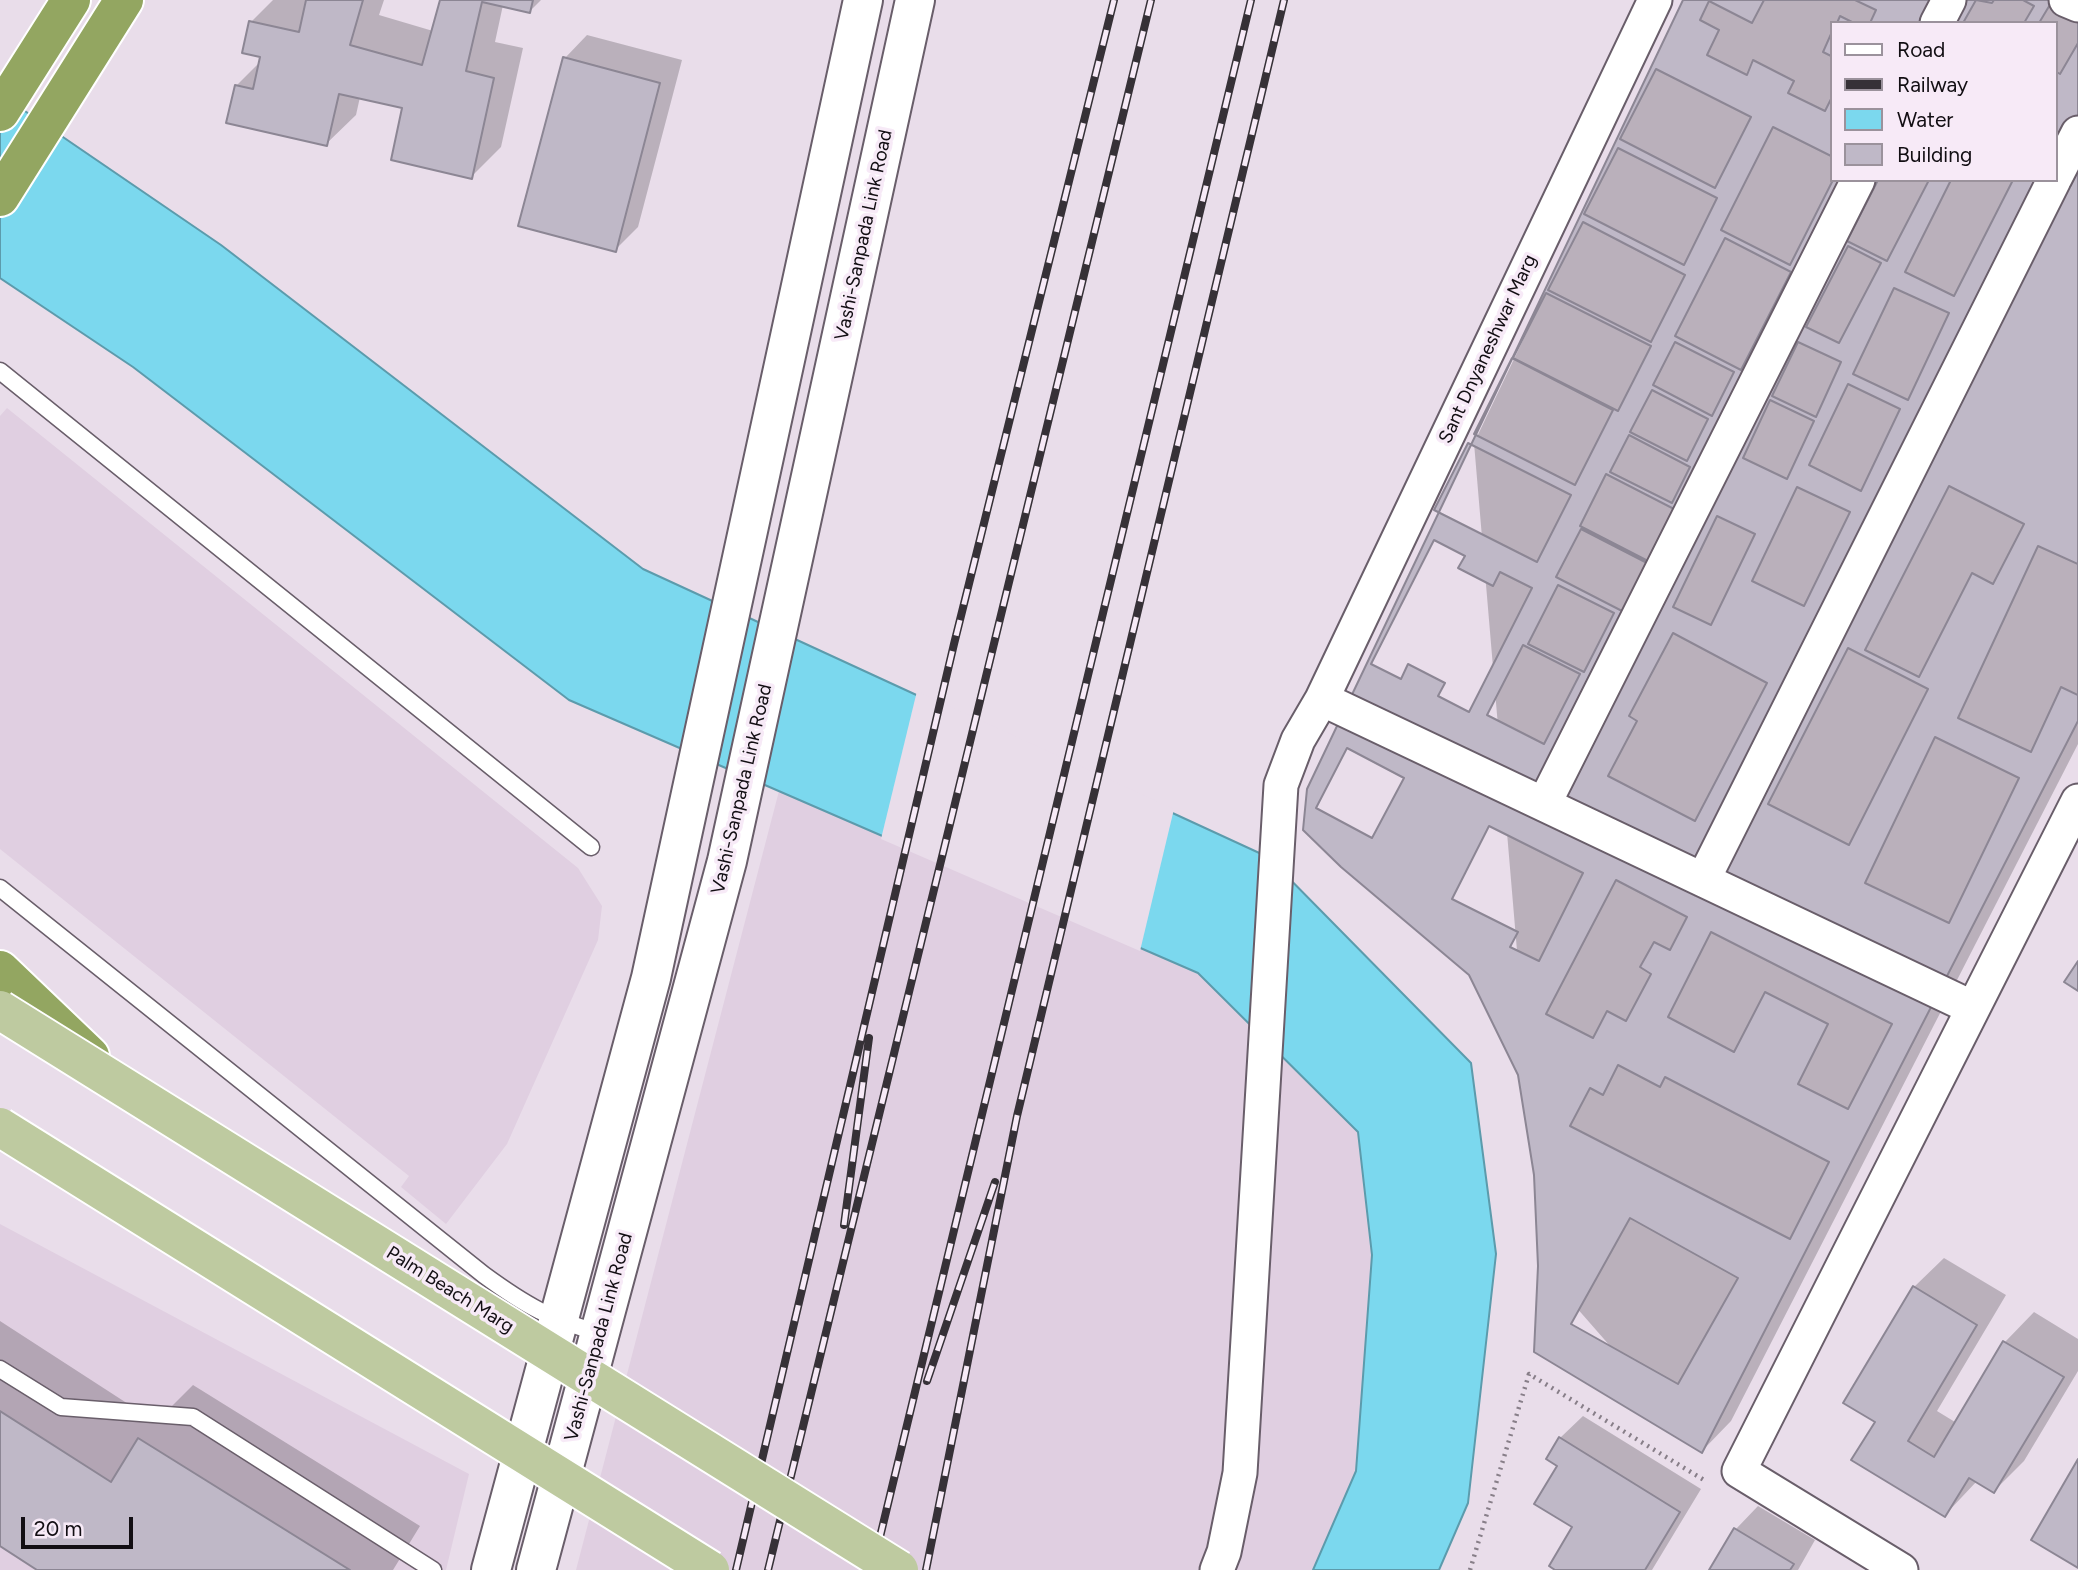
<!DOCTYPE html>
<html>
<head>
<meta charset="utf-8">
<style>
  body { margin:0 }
  #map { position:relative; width:2078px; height:1570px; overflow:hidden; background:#e9ddea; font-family:Figtree,sans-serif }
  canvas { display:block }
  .legend { position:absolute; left:1830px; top:21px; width:228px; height:161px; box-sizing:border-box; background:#f7eaf7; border:2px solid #9b929c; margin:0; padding:9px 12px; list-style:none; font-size:21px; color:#120e13 }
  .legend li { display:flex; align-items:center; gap:14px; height:35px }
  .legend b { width:35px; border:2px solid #9b929c }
  .scale { position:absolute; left:21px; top:1517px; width:112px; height:32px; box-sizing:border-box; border:4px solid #120e13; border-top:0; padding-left:9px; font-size:21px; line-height:24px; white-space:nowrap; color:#120e13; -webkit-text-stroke:5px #f7eaf7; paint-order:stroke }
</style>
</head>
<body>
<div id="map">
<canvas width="2078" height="1570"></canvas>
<ul class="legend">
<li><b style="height:9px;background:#fff"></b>Road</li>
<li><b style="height:9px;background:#363137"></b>Railway</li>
<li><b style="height:19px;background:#7bd8ee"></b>Water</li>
<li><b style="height:19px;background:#bfb8c7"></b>Building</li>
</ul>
<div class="scale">20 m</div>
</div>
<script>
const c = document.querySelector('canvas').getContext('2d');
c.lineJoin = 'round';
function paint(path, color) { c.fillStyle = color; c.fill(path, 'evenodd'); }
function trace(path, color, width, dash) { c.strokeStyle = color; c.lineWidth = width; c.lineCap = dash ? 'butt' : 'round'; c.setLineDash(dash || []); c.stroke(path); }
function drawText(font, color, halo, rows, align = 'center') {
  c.font = font + ' Figtree,sans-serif'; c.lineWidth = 7; c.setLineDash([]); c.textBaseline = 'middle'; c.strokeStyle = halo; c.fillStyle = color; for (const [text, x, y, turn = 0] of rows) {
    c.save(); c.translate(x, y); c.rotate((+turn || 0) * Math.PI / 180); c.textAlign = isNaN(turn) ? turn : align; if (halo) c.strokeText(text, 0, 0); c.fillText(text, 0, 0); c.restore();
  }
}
const built = new Path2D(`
  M7,408L578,868L602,906L598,940L507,1144L446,1224L401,1187L409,1176L0,849V416Z
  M779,791L1198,973L1358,1132L1372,1255L1356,1471L1313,1570H576Z
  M0,1224L469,1474L446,1570H0Z`);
const water = new Path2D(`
  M0,94L221,245L643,569L1268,857L1471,1063L1496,1254L1468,1503L1439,1570H1313L1356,1471L1372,1255L1358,1132L1198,973L569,700L133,367L0,278Z`);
const pier = new Path2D(`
  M917,691L1174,809L1140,951L881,839Z`);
const shadow = new Path2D(`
  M273,0H384L379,15L433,31L442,0H541L530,11L503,5L495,42L523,48L501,147L471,177L405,107L360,97L356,115L326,144L236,86L261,61L262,56L251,22Z
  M1685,0H2078V744L1731,1421L1702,1451L1540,1266L1536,1175L1474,443ZM1831,23H2055V180H1831Z
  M587,35L682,60L638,227L615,250L565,58Z
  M1944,1258L2006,1295L1937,1411L1955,1422L2005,1342L2034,1312L2078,1339V1371L2024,1461L1994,1491L1977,1481L1945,1515L1877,1421L1914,1287Z
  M0,1321L156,1422L193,1385L420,1526L393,1570H41L0,1544Z
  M1583,1416L1701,1489L1652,1570H1559L1574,1527L1559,1466L1560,1438Z
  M1758,1506L1815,1540L1798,1570H1711L1736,1529Z`);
const building = new Path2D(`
  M306,0H363L350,45L422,65L440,0H533L530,13L482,2L466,71L494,78L472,179L391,160L402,108L339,94L327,146L226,123L235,85L253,89L260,57L242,53L249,21L299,32Z
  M1683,0H2078V721L1702,1453L1534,1352L1538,1266L1534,1175L1518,1075L1469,975L1341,867L1303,830L1307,789ZM1831,23H2055V180H1831Z
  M1764,0H1855L1876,10L1870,23H1854L1840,16L1837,23H1831V34L1823,52L1831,56V99L1825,111L1788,93L1794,81L1753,60L1747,75L1707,55L1719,30L1700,20L1709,1L1752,23Z
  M1976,0L1992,3L1994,0H2023L2034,6L2024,23H1963Z
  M2051,3L2078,19V43L2060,74L2055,71V23H2039Z
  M563,57L660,83L616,252L518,226Z
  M1656,69L1751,117L1715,188L1620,139Z
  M1773,127L1831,156L1833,180L1790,265L1721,230Z
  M1618,148L1717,198L1684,265L1584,214Z
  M1878,180H1929L1887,261L1847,241Z
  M1951,180H2013L1954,296L1905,272Z
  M1583,222L1685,275L1651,342L1548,290Z
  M1725,238L1791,272L1741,370L1675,336Z
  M1848,246L1881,263L1839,343L1806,327Z
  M1894,288L1949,313L1908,400L1853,374Z
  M1546,293L1651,346L1618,411L1513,358Z
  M1675,342L1734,372L1712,416L1653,385Z
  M1798,342L1841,362L1816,417L1772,396Z
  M1512,358L1613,410L1575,485L1474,434Z
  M1848,384L1900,409L1861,491L1809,465Z
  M1652,390L1708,419L1687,461L1630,432Z
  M1770,400L1814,421L1787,479L1743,458Z
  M1629,435L1690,467L1672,503L1610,472Z
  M1468,443L1571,495L1537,562L1434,510Z
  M1606,474L1674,509L1648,561L1580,526Z
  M1949,486L2024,524L1993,584L1972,573L1919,677L1865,650Z
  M1797,487L1850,512L1804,606L1752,581Z
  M1717,516L1755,534L1711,625L1673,607Z
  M1581,529L1649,564L1624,612L1556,577Z
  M1434,540L1465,556L1458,568L1493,586L1500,572L1532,588L1469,712L1438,696L1445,683L1408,664L1401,679L1371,664Z
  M2038,546L2078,564V695L2061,687L2031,752L1958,718Z
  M1558,585L1614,613L1584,672L1528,644Z
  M1673,633L1767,683L1695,821L1608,776L1637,721L1629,716Z
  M1523,645L1580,674L1544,744L1487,715Z
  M1848,648L1928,689L1849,845L1768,804Z
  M1935,737L2019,778L1949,923L1865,883Z
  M1347,748L1404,778L1372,838L1316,808Z
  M1489,826L1583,873L1539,961L1510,947L1518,932L1452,899Z
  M1616,880L1687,917L1670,950L1654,942L1640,967L1651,974L1626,1021L1607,1011L1593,1038L1546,1014Z
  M1711,932L1892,1024L1848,1109L1798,1084L1828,1024L1765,992L1734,1052L1668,1017Z
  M2078,961V991L2064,982Z
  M1618,1065L1660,1087L1665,1077L1829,1162L1790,1239L1570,1126L1590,1088L1603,1095Z
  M1630,1218L1738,1278L1678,1384L1571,1324Z
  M1913,1286L1977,1325L1908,1441L1934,1457L2003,1341L2064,1377L1994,1493L1969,1478L1945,1517L1851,1460L1875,1422L1843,1403Z
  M0,1411L111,1482L138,1438L350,1570H37L0,1546Z
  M1559,1437L1680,1512L1645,1570H1555L1549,1566L1572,1527L1534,1504L1557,1466L1546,1459Z
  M2078,1459V1568L2031,1540Z
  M1734,1528L1794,1564L1790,1570H1709Z`);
const path = new Path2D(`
  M1470,1570L1529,1374L1704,1480`);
const lane = new Path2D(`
  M0,371L591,847
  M0,888L484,1275C525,1305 551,1320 600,1333
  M0,1369L61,1407L193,1417L433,1570`);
const street = new Path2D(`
  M2066,0L2078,5
  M1937,23L1949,0
  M2055,178L2078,133
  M1322,699L1973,1008
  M1544,804L1858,180
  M1703,880L2054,180
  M1217,1570L1224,1552L1240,1473L1281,785L1298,740L1322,699L1655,0
  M1901,1570L1739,1471L2078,801`);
const secondary = new Path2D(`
  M491,1570L651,978L863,0
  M536,1570L727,861L915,0`);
const highway = new Path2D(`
  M0,112L71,0
  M0,197L124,0
  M0,970L90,1056`);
const rail = new Path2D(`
  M844,1225L869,1038
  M927,1381L995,1182
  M736,1570L954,644L1114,0
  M768,1570L1151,0
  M872,1570L1251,0
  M926,1570L1017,1116L1284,0`);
const primaryBridge = new Path2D(`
  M0,1010L899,1570
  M0,1127L710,1570`);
const streetNames = [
  ["Vashi-Sanpada Link Road",864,235,-78],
  ["Sant Dnyaneshwar Marg",1488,349,-65],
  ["Vashi-Sanpada Link Road",742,789,-77],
  ["Palm Beach Marg",450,1290,32],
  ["Vashi-Sanpada Link Road",599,1337,-75]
];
paint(built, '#e0cfe1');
paint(water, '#7bd8ee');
trace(water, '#5c9bac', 2);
paint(pier, '#e9ddea');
paint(shadow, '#0003');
paint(building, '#bfb8c7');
trace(building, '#8c8694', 2);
trace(lane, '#695e6a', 19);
trace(street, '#695e6a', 37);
trace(secondary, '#695e6a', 42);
trace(highway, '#fff', 42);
trace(path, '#877e88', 4.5, [2, 5]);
trace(lane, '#fff', 16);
trace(street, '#fff', 33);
trace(secondary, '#fff', 38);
trace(highway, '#93a661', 38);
trace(rail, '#363137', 8);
trace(rail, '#f7eaf7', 5, [16]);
trace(primaryBridge, '#fff', 42, []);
trace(primaryBridge, '#becaa0', 38);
drawText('19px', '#120e13', '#f7eaf7', streetNames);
</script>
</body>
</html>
